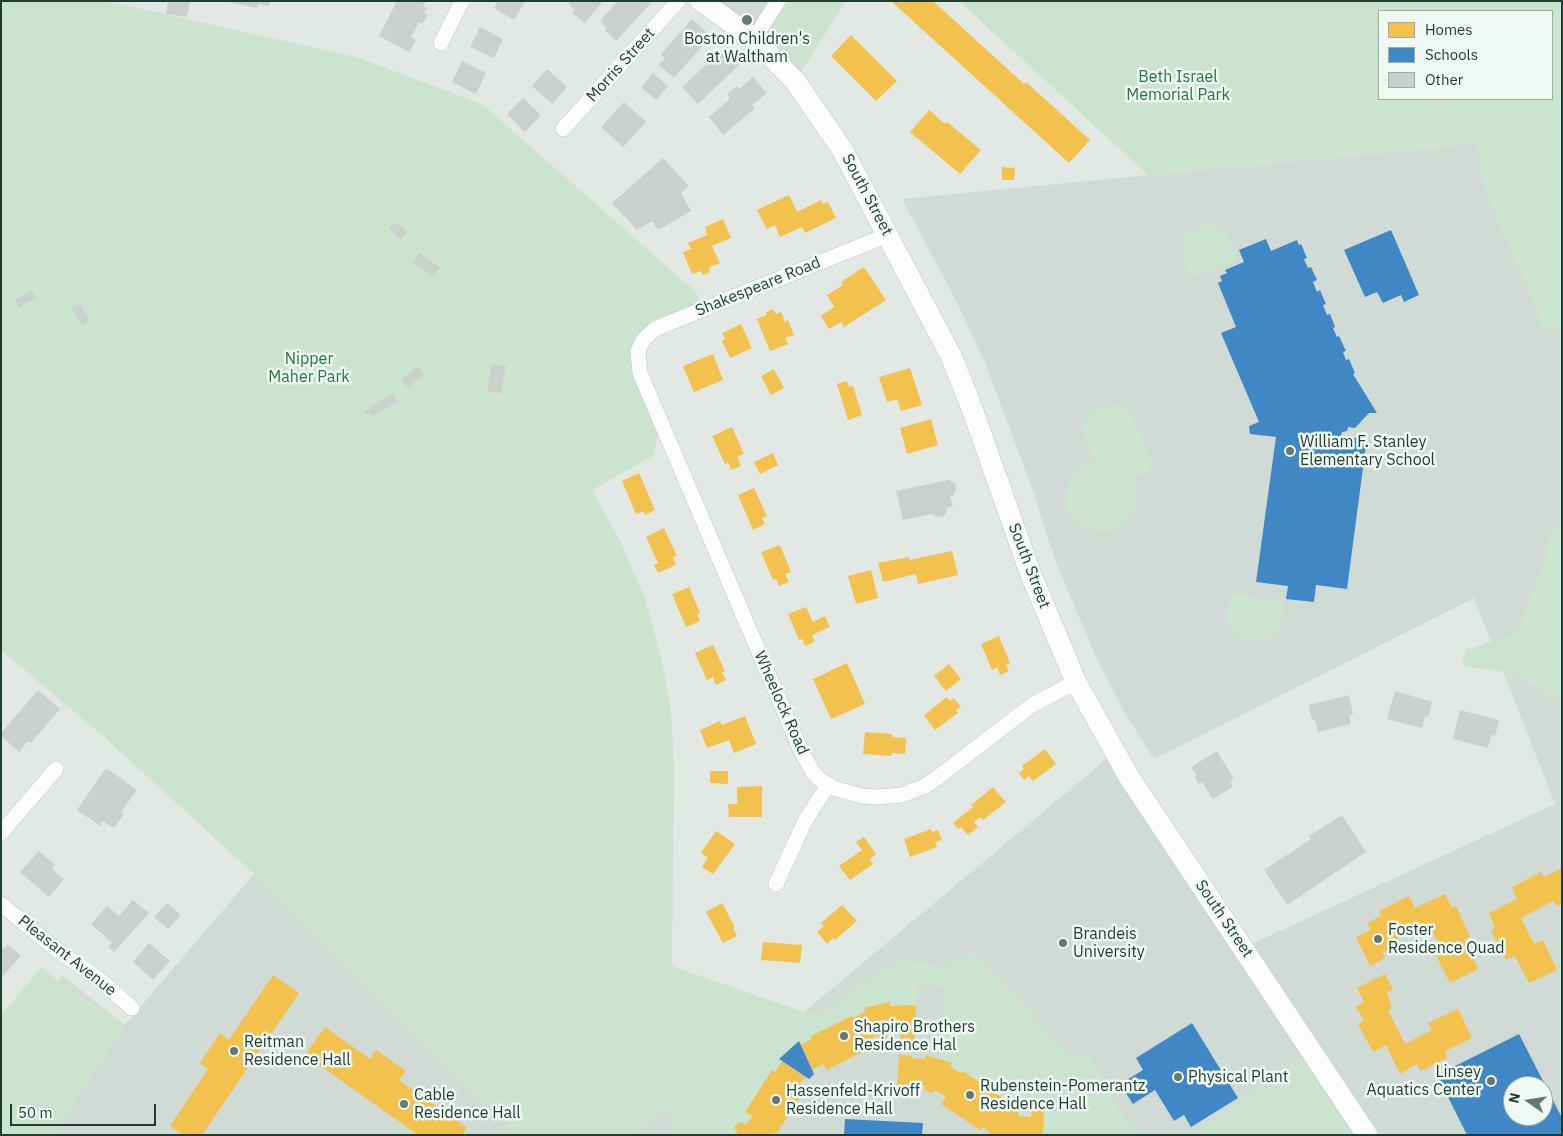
<!DOCTYPE html>
<html>
<head>
<meta charset="utf-8">
<style>
  body { margin:0 }
  #map { position:relative; width:1563px; height:1136px; overflow:hidden; background:#e2e9e5; font-family:"IBM Plex Sans",sans-serif }
  canvas { display:block }
  .frame { position:absolute; inset:0; border:2px solid #1f3d33; pointer-events:none }
  .legend { position:absolute; left:1378px; top:10px; width:175px; height:90px; box-sizing:border-box; background:#f0f8f3; border:1px solid #9cada6; margin:0; padding:6px 9px; list-style:none; font-size:15px; color:#1f3d33 }
  .legend li { display:flex; align-items:center; gap:10px; height:25px }
  .legend b { width:25px; border:1px solid #9cada6 }
  .north { position:absolute; left:1503px; top:1076px; width:50px; height:50px; box-sizing:border-box; background:#f0f8f3; border:1px solid #9cada6; border-radius:50%; rotate:283deg; font-size:14px; font-weight:700; line-height:20px; text-align:center; color:#1f3d33 }
  .north::after { content:''; display:block; margin:auto; width:18px; height:22px; background:#637971; clip-path:polygon(50% 0,100% 100%,50% 72%,0 100%) }
  .scale { position:absolute; left:10px; top:1104px; width:146px; height:22px; box-sizing:border-box; border:2px solid #1f3d33; border-top:0; padding-left:6px; font-size:15px; line-height:18px; white-space:nowrap; color:#1f3d33; -webkit-text-stroke:4px #f0f8f3; paint-order:stroke }
</style>
</head>
<body>
<div id="map">
<canvas width="1563" height="1136"></canvas>
<div class="frame"></div>
<ul class="legend">
<li><b style="height:14px;background:#f2c14e"></b>Homes</li>
<li><b style="height:14px;background:#3f88c5"></b>Schools</li>
<li><b style="height:14px;background:#cad0cd"></b>Other</li>
</ul>
<div class="north">N</div>
<div class="scale">50 m</div>
</div>
<script>
const c = document.querySelector('canvas').getContext('2d');
c.lineJoin = 'round';
function paint(path, color) { c.fillStyle = color; c.fill(path, 'evenodd'); }
function trace(path, color, width, dash) { c.strokeStyle = color; c.lineWidth = width; c.lineCap = dash ? 'butt' : 'round'; c.setLineDash(dash || []); c.stroke(path); }
function drawText(font, color, halo, rows, align = 'center') {
  c.font = font + ' "IBM Plex Sans",sans-serif'; c.lineWidth = 5; c.setLineDash([]); c.textBaseline = 'middle'; c.strokeStyle = halo; c.fillStyle = color; for (const [text, x, y, turn = 0] of rows) {
    c.save(); c.translate(x, y); c.rotate((+turn || 0) * Math.PI / 180); c.textAlign = isNaN(turn) ? turn : align; if (halo) c.strokeText(text, 0, 0); c.fillText(text, 0, 0); c.restore();
  }
}
const built = new Path2D(`
  M701,1H778L754,39Z
  M1562,135V1135H632L670,1105L804,1012L1115,752L1243,948L1555,804L1474,598L1154,759L1125,713L1098,662L1055,560L1032,488L984,360L951,291L902,199ZM1513,1086H1543V1116H1513Z
  M254,874L518,1135H1V1045L63,976L125,1025Z`);
const green = new Path2D(`
  M1,1H106L356,57L482,104L696,292L703,309L655,329L638,351L660,423L654,455L592,490L620,541L644,596L661,657L671,710L674,767L672,966L804,1012L824,1014L898,960L948,967L970,952L1074,1059L1086,1051L1116,1107L1140,1135H1043L1044,1109H1032L1031,1117L1018,1116V1109L1010,1107L1008,1111L997,1104L1002,1098L963,1071L961,1073L950,1067L952,1063L940,1059L945,987L917,985L916,1005L890,1006V1002L865,1008L866,1011L854,1018L852,1016L811,1036L812,1039L801,1044L798,1041L779,1059L782,1061L746,1125L740,1122L734,1127L738,1134L736,1135H723L721,1133L718,1135H671L670,1105L632,1135H518L254,874L103,736L1,650Z
  M778,1H846L795,81L754,39Z
  M959,1H1562V332L1542,327C1527,278 1500,233 1484,185C1480,172 1480,157 1477,143L1148,175ZM1552,11V99H1379V11Z
  M1204,225C1228,225 1231,241 1239,259L1191,278C1180,254 1174,237 1204,225Z
  M1114,403L1122,406L1131,415L1152,463L1148,471L1134,478C1138,489 1138,500 1133,511C1115,552 1053,525 1068,485C1073,472 1082,465 1095,461L1081,426L1091,412Z
  M1557,523L1562,525V704L1550,695L1512,673L1464,666L1463,660L1466,650L1515,634L1523,620L1531,595L1545,562L1549,536Z
  M1230,594L1283,600C1283,608 1283,619 1279,626C1269,646 1237,647 1229,625C1225,616 1228,604 1230,594Z
  M42,967L58,981L125,1026L53,1135H1V1015Z
  M1310,1050L1367,1135H1193Z`);
const homes = new Path2D(`
  M891,1H933L1024,84L1026,82L1090,140L1069,163Z
  M851,35L897,81L876,101L831,56Z
  M929,110L945,124L947,122L981,150L960,174L910,132Z
  M1002,167L1015,168L1014,180H1002Z
  M789,195L797,212L821,200L823,204L828,202L836,218L805,233L802,227L780,237L775,225L767,229L757,210Z
  M723,219L731,238L712,246L720,263L709,267L710,272L703,275L701,271L692,274L683,252L691,249L688,243L707,235L705,227Z
  M864,267L886,300L844,327L841,322L829,329L821,316L834,307L827,295L843,285L841,282Z
  M773,309L776,314L781,312L785,322L788,320L794,335L785,338L788,344L770,351L757,319L767,315L766,312Z
  M741,324L752,348L730,358L722,341L725,339L722,333Z
  M713,354L723,380L694,392L683,366Z
  M910,368L922,405L901,411L897,399L887,402L879,377Z
  M774,369L784,388L771,395L761,376Z
  M847,381L849,387L853,386L862,415L848,420L837,384Z
  M931,419L938,445L907,454L900,428Z
  M732,427L744,454L737,457L741,466L731,470L728,462L725,464L712,436Z
  M773,453L778,465L760,474L754,462Z
  M639,473L655,510L645,515L644,511L636,514L622,481Z
  M754,488L767,516L762,518L765,524L753,530L738,495Z
  M664,528L677,556L673,557L676,565L658,573L654,565L658,563L646,537Z
  M780,545L791,572L785,574L789,582L779,586L776,579L773,580L761,552Z
  M952,551L958,575L918,584L916,574L883,582L878,563L909,557V560Z
  M871,570L878,598L856,604L848,576Z
  M689,587L700,613L697,614L700,621L686,627L672,594Z
  M806,607L813,622L825,616L830,627L812,635L815,642L805,646L802,639L799,640L788,614Z
  M999,636L1010,663L1006,665L1009,671L1000,675L997,667L992,670L981,644Z
  M713,645L725,671L722,672L726,680L716,685L713,677L707,680L695,653Z
  M847,663L865,704L831,719L813,679Z
  M949,664L961,679L946,691L934,676Z
  M947,697L950,701L954,698L961,707L956,710L958,713L935,730L924,715Z
  M745,716L756,744L734,753L729,740L707,748L700,730L720,721L722,725Z
  M865,732L892,734V737L906,738L905,754L892,753L891,756L863,754Z
  M1045,749L1056,764L1033,781L1029,776L1024,780L1019,773L1024,769L1022,766Z
  M710,771H728V784L710,783Z
  M762,786V817H729L728,804H737V787Z
  M993,787L1006,802L983,820L980,817L974,822L978,827L968,835L961,827L958,829L953,823L973,807L971,805Z
  M931,829L932,832L938,830L942,840L935,842L937,847L910,857L904,839Z
  M716,831L735,844L713,874L702,867L708,858L701,853Z
  M864,837L876,854L870,859L873,864L850,880L839,866L862,850L856,842Z
  M1562,868V903L1557,906L1553,901L1521,918L1534,944L1543,940L1557,970L1529,983L1515,956L1506,960L1491,930L1495,928L1489,913L1517,899L1512,887L1541,872L1544,877Z
  M1445,894L1452,908L1456,906L1470,937L1464,940L1478,969L1450,983L1435,953L1442,950L1428,923L1395,940L1397,944L1383,952L1385,958L1370,966L1356,937L1371,930L1367,923L1381,916L1379,911L1409,896L1415,908Z
  M722,903L735,927L733,928L737,936L723,943L706,912Z
  M842,905L857,921L835,940L833,938L827,944L817,932L824,926L821,923Z
  M763,942L802,945L800,963L761,960Z
  M1385,974L1393,990L1387,993L1392,1008L1388,1010L1405,1044L1432,1030L1428,1023L1458,1009L1472,1038L1445,1051L1447,1058L1421,1071L1417,1064L1400,1074L1386,1045L1373,1052L1358,1024L1364,1020L1356,1007L1364,1002L1357,988Z
  M273,975L299,993L202,1135H183L170,1126L208,1069L200,1063L220,1033L229,1040Z
  M890,1002V1006L916,1005L914,1043L900,1041L901,1033L888,1031L887,1038L880,1041L877,1035L865,1042L870,1048L827,1070L823,1064L812,1070L801,1044L812,1039L811,1036L852,1016L854,1018L866,1011L864,1008Z
  M325,1027L370,1059L376,1050L406,1071L399,1080L467,1128L462,1135H418L305,1055Z
  M899,1055L912,1056L911,1058L925,1059L926,1055L952,1063L950,1067L961,1073L963,1071L1002,1098L997,1104L1008,1111L1010,1106L1019,1109L1018,1116L1031,1117L1032,1108L1044,1109L1043,1135H993L983,1127L980,1130L941,1104L946,1097L935,1090L932,1093L924,1090L925,1085H910L909,1093L897,1092Z
  M782,1061L805,1077L800,1084L806,1088L777,1133L775,1132L773,1135H738L734,1127L740,1122L746,1125L753,1116L745,1112L772,1070L775,1072Z`);
const schools = new Path2D(`
  M1391,230L1419,295L1404,302L1401,295L1383,303L1377,292L1365,297L1344,250Z
  M1266,239L1271,251L1297,240L1299,245L1301,244L1307,258L1304,259L1308,268L1311,267L1317,280L1313,282L1317,292L1320,290L1326,304L1323,305L1327,315L1330,314L1335,327L1333,328L1337,337L1339,336L1346,351L1343,352L1346,360L1349,359L1355,373L1353,374L1377,413H1369L1355,428L1348,427L1347,431L1342,432L1341,436L1364,439L1363,445H1366L1347,589L1316,585L1314,602L1286,599L1288,586L1256,582L1276,437L1250,434L1249,426L1259,422L1221,333L1236,327L1218,283L1222,281L1220,276L1227,273L1225,270L1244,262L1239,250Z
  M1192,1023L1238,1098L1191,1127L1184,1115L1174,1121L1155,1090L1133,1104L1120,1084L1143,1070L1136,1058Z
  M1519,1034L1562,1118V1133L1558,1135H1467L1437,1075ZM1513,1086H1543V1116H1513Z
  M799,1041L814,1074L809,1079L779,1059Z
  M845,1119L923,1123L922,1135H844Z`);
const building = new Path2D(`
  M168,1H190L187,17L166,14Z
  M224,1H270L269,6L258,4L257,8Z
  M397,1H424L425,2L423,6L427,8L424,13L428,15L422,24L419,22L411,37L416,40L409,52L379,36Z
  M498,1H522L524,3L514,20L494,8Z
  M571,1H603L585,23L572,13L575,10L568,4Z
  M618,1H650L651,3L616,41L605,30L607,28L600,21Z
  M692,19L711,36L674,78L659,65L665,58L661,54Z
  M480,27L503,39L494,58L470,47Z
  M723,49L739,65L698,104L682,87Z
  M462,61L486,73L476,94L452,82Z
  M547,69L567,87L552,104L532,86Z
  M653,73L668,86L656,100L641,87Z
  M753,77L767,93L752,105L755,108L723,135L709,117L730,99L727,94L737,86L739,89Z
  M523,98L541,115L525,132L507,114Z
  M624,102L646,122L623,147L601,127Z
  M663,158L689,186L681,193L691,211L658,230L652,221L637,230L612,203Z
  M396,222L407,232L401,239L389,229Z
  M420,253L440,268L433,277L413,262Z
  M32,291L36,298L19,307L15,300Z
  M80,304L90,321L82,326L72,308Z
  M492,364L506,366L501,394L487,391Z
  M417,366L424,374L408,388L401,380Z
  M393,393L397,402L372,417L370,413L367,415L365,411Z
  M948,480L955,483L956,490L953,496H950L953,506L947,508V511L944,516L937,517L932,514L903,520L896,491Z
  M38,690L60,709L31,743L28,741L19,752L1,736V733Z
  M1395,691L1432,702L1428,717L1425,716L1422,728L1387,719Z
  M1349,695L1353,714L1349,715L1351,724L1318,732L1315,720H1312L1309,705Z
  M1460,710L1499,720L1495,736L1491,735L1488,748L1453,739Z
  M1217,751L1234,779L1230,781L1233,787L1213,799L1202,782L1198,784L1195,777L1197,776L1191,767Z
  M106,768L137,790L121,812L124,814L114,828L103,821L100,826L77,810Z
  M1342,815L1366,852L1287,905L1264,870L1311,839L1309,836Z
  M39,851L55,865L52,869L64,879L49,897L20,872Z
  M133,900L149,913L114,952L108,947L112,943L91,924L107,906L119,916Z
  M167,903L181,915L168,929L154,917Z
  M149,943L170,961L153,980L133,962Z
  M8,944L21,956L1,978V947L4,949Z`);
const minor = new Path2D(`
  M754,39L778,1
  M441,43L462,1
  M563,129L678,1
  M888,235L674,321L655,329L644,339L638,351L640,373L802,753L813,772L819,779L836,789L862,796L877,797L902,795L925,786L937,778L1032,705L1076,682
  M1,833L56,769
  M776,884L805,821L828,785
  M1,904L53,947L99,979L132,1008`);
const secondary = new Path2D(`
  M701,1L754,39L795,81L842,149L951,356L970,403L1031,575L1076,682L1129,777L1367,1135`);
const markers = [
  [747,20,6,"#637971"],
  [1290,451,5,"#637971"],
  [1378,939,5,"#637971"],
  [1063,943,5,"#637971"],
  [844,1036,5,"#637971"],
  [234,1051,5,"#637971"],
  [1178,1077,5,"#637971"],
  [1491,1081,5,"#637971"],
  [970,1095,5,"#637971"],
  [776,1100,5,"#637971"],
  [404,1104,5,"#637971"]
];
const poiNames = [
  ["Boston Children's",747,39,"center"],
  ["at Waltham",747,57,"center"],
  ["William F. Stanley",1300,442],
  ["Elementary School",1300,460],
  ["Foster",1388,930],
  ["Residence Quad",1388,948],
  ["Brandeis",1073,934],
  ["University",1073,952],
  ["Shapiro Brothers",854,1027],
  ["Residence Hal",854,1045],
  ["Reitman",244,1042],
  ["Residence Hall",244,1060],
  ["Linsey",1481,1072,"right"],
  ["Aquatics Center",1481,1090,"right"],
  ["Physical Plant",1188,1077],
  ["Rubenstein-Pomerantz",980,1086],
  ["Residence Hall",980,1104],
  ["Hassenfeld-Krivoff",786,1091],
  ["Residence Hall",786,1109],
  ["Cable",414,1095],
  ["Residence Hall",414,1113]
];
const streetNames = [
  ["Morris Street",621,65,-48],
  ["South Street",867,195,62],
  ["Shakespeare Road",758,287,-22],
  ["South Street",1029,566,69],
  ["Wheelock Road",781,703,66],
  ["South Street",1224,919,56],
  ["Pleasant Avenue",67,956,38]
];
const parkNames = [
  ["Beth Israel",1178,77],
  ["Memorial Park",1178,95],
  ["Nipper",309,359],
  ["Maher Park",309,377]
];
paint(built, '#d0dbd5');
paint(green, '#cae4d0');
paint(homes, '#f2c14e');
paint(schools, '#3f88c5');
paint(building, '#cad0cd');
trace(minor, '#bfc6c2', 16);
trace(secondary, '#bcc5c1', 22);
trace(minor, '#fbfcfb', 15);
trace(secondary, '#fbfcfb', 21);
for (const [x, y, r, color] of markers) { const dot = new Path2D(); dot.arc(x, y, r, 0, 2 * Math.PI); c.fillStyle = color; c.fill(dot); trace(dot, '#f0f8f3', 2); }
drawText('16px', '#1f3d33', '#f0f8f3', poiNames, 'left');
drawText('16px', '#1f3d33', '#f0f8f3', streetNames);
drawText('16px', '#26773f', '#f0f8f3', parkNames);
</script>
</body>
</html>
